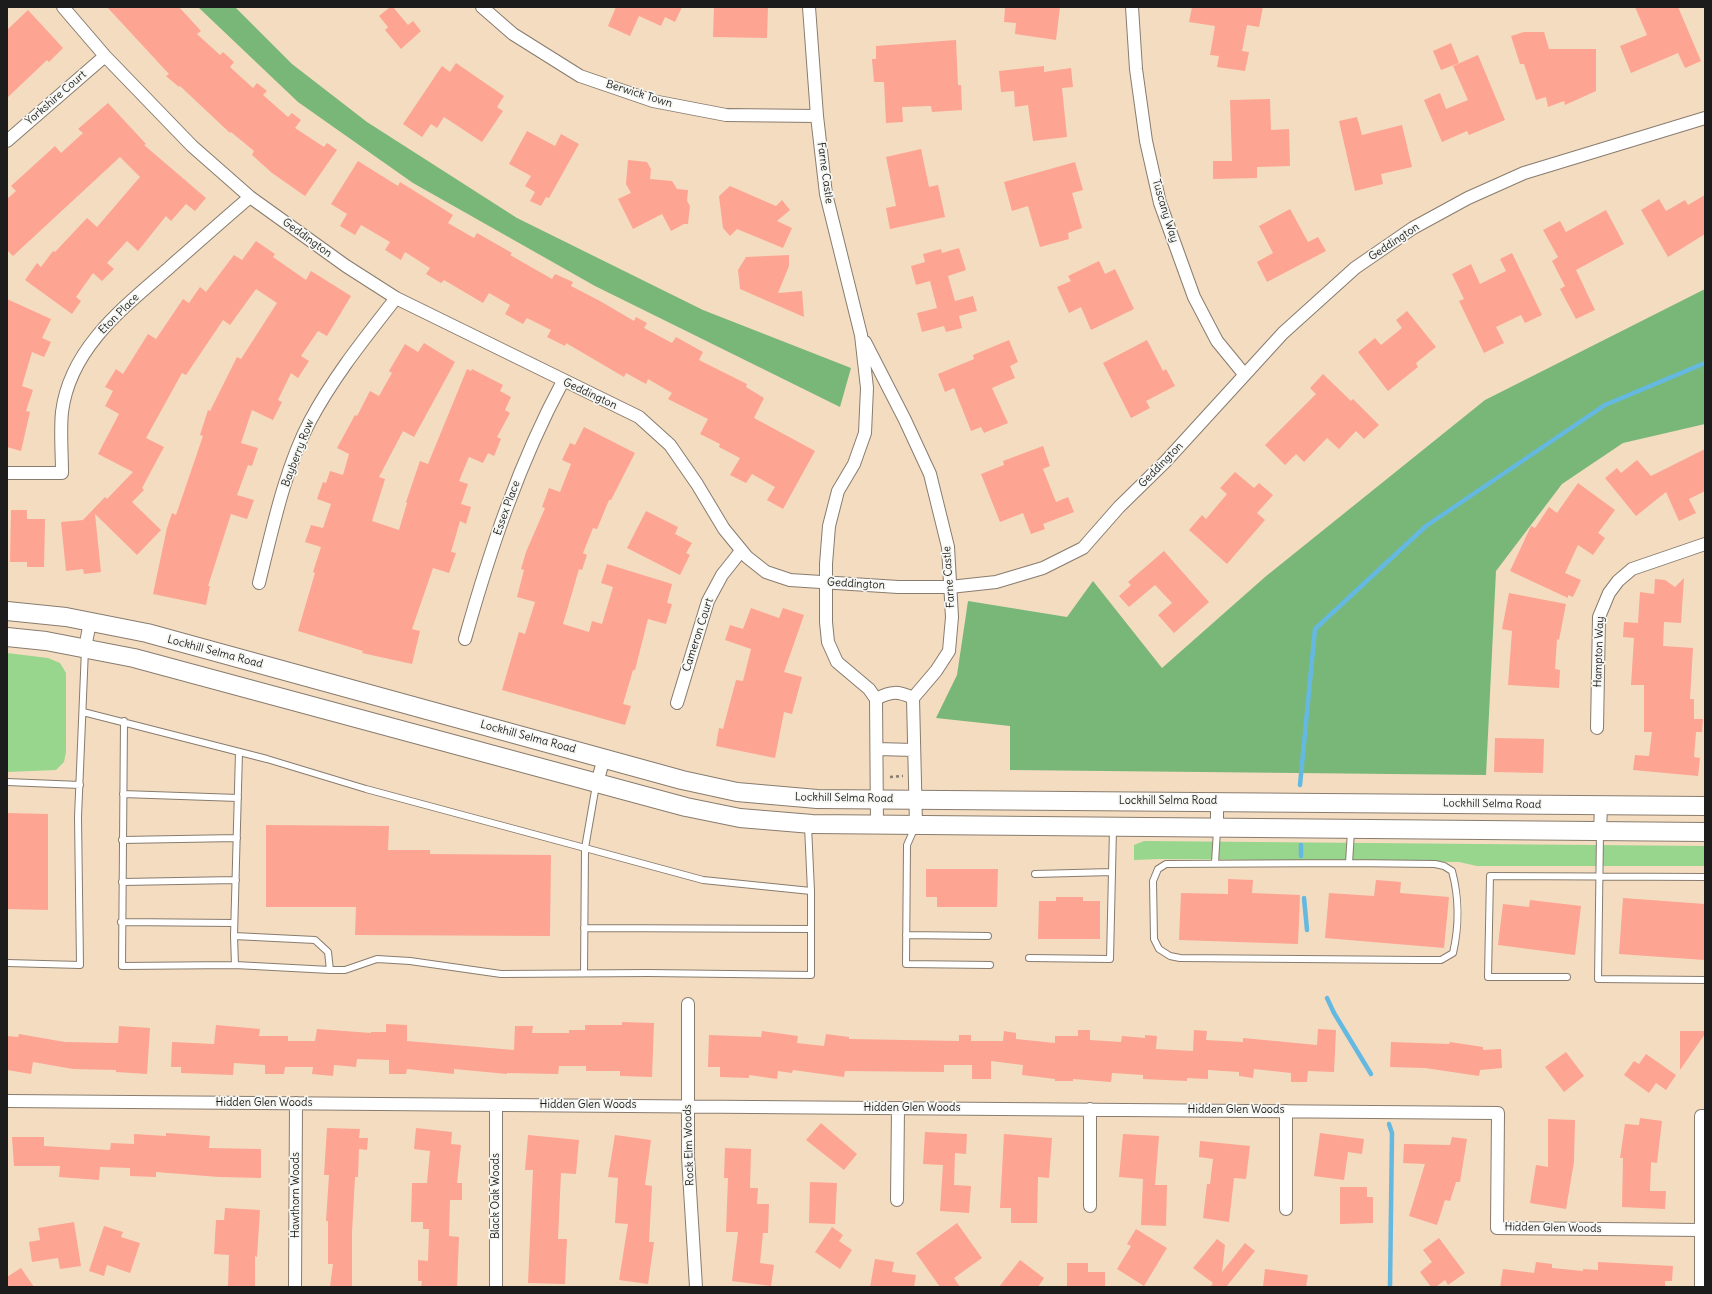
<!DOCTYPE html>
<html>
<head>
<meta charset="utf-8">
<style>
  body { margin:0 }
  #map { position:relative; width:1712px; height:1294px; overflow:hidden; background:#f4dcc1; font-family:Delius,sans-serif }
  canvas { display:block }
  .frame { position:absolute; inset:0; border:8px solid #1c1c1c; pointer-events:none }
</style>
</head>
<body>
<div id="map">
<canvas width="1712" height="1294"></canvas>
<div class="frame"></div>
</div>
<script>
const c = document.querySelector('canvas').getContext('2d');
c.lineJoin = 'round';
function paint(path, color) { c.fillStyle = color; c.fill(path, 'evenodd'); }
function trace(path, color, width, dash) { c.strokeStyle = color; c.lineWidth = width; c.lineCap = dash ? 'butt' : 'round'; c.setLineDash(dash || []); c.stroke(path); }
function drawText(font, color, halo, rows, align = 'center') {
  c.font = font + ' Delius,sans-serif'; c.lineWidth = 3.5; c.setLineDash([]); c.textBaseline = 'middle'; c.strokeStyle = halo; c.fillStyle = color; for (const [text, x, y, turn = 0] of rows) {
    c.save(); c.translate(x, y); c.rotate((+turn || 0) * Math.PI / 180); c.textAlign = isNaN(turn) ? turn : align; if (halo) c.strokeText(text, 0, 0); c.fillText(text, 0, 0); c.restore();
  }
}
const green = new Path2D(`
  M7,653L48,658L60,663L66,673V752L64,762L56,770L7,772Z
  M1144,841L1705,846V866H1477L1459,862L1159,859L1134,860V845Z`);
const forest = new Path2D(`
  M198,7H235L292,64L367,122L517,218L703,310L851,368L840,407L595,286L413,183L298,102Z
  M1705,289V424L1623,443L1562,484L1496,571L1486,775L1010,770V726L936,718L957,675L968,601L1067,617L1093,581L1162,668L1265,577L1485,400Z`);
const stream = new Path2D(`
  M1300,785L1315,629L1426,526L1605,405L1705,363
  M1301,845V856
  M1304,898L1307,930
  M1327,998L1334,1013L1371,1074
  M1389,1124L1392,1133L1390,1287`);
const building = new Path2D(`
  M107,7H179L201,31L197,34L220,55L223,52L234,62L230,67L253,88L257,83L267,91L263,95L288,117L292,113L301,120L295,128L324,147L327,143L337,150L305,196L272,173L252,155L254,151L231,132L230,133L180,86L179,87L166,76L169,74Z
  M390,7H393L408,25L413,21L421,31L401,49L385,30L388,27L379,16Z
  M616,7H682L675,22L665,17L661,26L639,16L630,36L608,26Z
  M714,7H768L767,38L713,37Z
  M1005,7H1060L1056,40L1015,34L1016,23L1004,22Z
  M1192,7H1263L1259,27L1247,25L1242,51L1249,52L1245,71L1217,67L1219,56L1210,55L1215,26L1189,22Z
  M1635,7H1678L1701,61L1685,68L1678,53L1631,73L1620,46L1647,35Z
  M28,10L63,48L49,62L47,60L7,98V30Z
  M1524,32H1544L1549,49H1596V91L1565,105L1564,101L1548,107L1546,97L1536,100L1524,64H1520L1511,36Z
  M956,40L958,85H961L962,110L932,112L931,106L902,107L903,122L886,123L884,82H874L872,59H876V46Z
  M1451,43L1459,63L1441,70L1433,51Z
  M1478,55L1505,120L1469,135L1467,131L1442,142L1424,100L1440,93L1446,109L1468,100L1453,66Z
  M456,63L504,96L497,107L503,111L482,142L444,117L437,128L431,124L422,137L403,124L442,66L450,72Z
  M1044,66V72L1071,68L1073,87L1062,88L1067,137L1033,141L1028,105L1015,107L1014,91L1001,92L999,71Z
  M1270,99L1271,130L1289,129L1290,166L1257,167V178L1213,179V161H1232L1230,100Z
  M108,103L146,144L144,145L206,198L195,211L186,204L171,221L166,216L138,251L127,241L107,263L114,269L102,281L93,273L76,297L81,301L72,314L25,280L37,263L41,267L53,251L55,252L87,218L97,227L140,177L120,157L13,256L7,250V199L16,191L11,186L55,146L61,153L83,133L78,129Z
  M1357,117L1362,135L1402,125L1412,167L1381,174L1383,184L1355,191L1339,121Z
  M527,131L555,146L561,134L579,144L549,198L546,197L541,206L530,201L535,192L525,186L531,176L509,164Z
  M921,149L929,187L938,185L945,217L890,229L886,208L896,206L886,157Z
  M628,160L647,162L651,169L650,179L672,181L677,189L688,190L687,201L690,206L688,224H684L671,231L662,214L633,229L618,199L631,193L626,184Z
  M358,161L398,186L400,182L453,215L448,223L474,238L477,233L512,253L510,255L552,279L555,274L573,282L571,286L600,301L634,321L636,317L647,323L644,328L672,343L676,337L703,352L699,360L747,384L746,387L764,398L754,418L815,451L783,509L767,500L775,487L752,474L746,483L730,475L740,458L719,447L720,444L700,434L708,419L668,399L672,393L648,379L646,384L626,373L624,377L566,343L565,346L547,337L551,330L527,318L523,324L505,314L510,305L489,293L483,303L444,280L441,283L426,274L430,268L405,252L401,260L385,250L390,242L361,225L355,235L340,226L347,214L331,204Z
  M1075,162L1083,190L1072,193L1082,228L1068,233L1069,239L1040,247L1028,206L1012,211L1004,182Z
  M730,186L776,206L782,200L790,210L777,221L792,228L783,248L737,229L730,236L723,228L719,196Z
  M1705,195V234L1668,257L1641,210L1659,199L1666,211L1685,200L1688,205Z
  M1290,209L1308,242L1318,237L1326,251L1267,282L1257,262L1273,253L1259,226Z
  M1606,210L1624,244L1576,270L1595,310L1576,319L1560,289L1565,286L1552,261L1558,257L1543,230L1560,221L1566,232Z
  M256,241L275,254L273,257L306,280L311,271L351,296L327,336L318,331L301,356L309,361L298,378L291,373L278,400L282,402L273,420L252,410L241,443L258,448L252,466L248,465L237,495L254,500L247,519L231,514L208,586H210L206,605L153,594L167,528L172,513L176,515L203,436L200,435L208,410L210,411L237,357L241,359L277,303L256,289L230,325L223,320L186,375L182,373L146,438L164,447L142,488L144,490L132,502L161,530L137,555L95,514L101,572L84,574L83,569L66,571L61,522L83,520L105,497L107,499L133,472L98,454L119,414L105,406L113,391L105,387L116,369L123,374L148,334L156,339L183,299L189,303L200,287L206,292L234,255L242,260Z
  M959,248L966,270L948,276L955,301L973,296L977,311L959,316L962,328L946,332L944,326L922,332L917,313L937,308L930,281L916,285L911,266L925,262L923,254L941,249L942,253Z
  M1512,253L1542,315L1525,323L1521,315L1496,327L1504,343L1484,353L1459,301L1464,299L1452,274L1471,264L1480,284L1506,271L1500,259Z
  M789,255V266L778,293L802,291L804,317L740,289L738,270L746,257Z
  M1099,261L1105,274L1115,269L1134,309L1091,330L1081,307L1069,313L1057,287L1071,281L1068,276Z
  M7,299L51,319L42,338L51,342L44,357L32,352L22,386L33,390L26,411L30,412L21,451L7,447Z
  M1407,311L1436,347L1416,363L1418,367L1388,391L1358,352L1375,338L1381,345L1402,328L1396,320Z
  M1009,340L1018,362L1010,366L1015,378L992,388L1008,423L984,433L981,427L971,431L954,388L945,392L938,374L974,359L973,355Z
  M1147,340L1163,371L1166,369L1175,386L1146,401L1150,408L1131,418L1103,363Z
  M424,343L455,362L414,437L403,431L379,477L385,479L372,521L399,530L407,503L406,502L420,461L428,464L467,369L471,371L472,369L503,385L500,391L511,397L505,410L510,413L497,437L501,439L494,456L488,453L483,463L469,457L459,481L468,484L461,504L471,507L466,524L460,521L451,552L456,553L449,573L433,568L412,629L420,631L412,664L362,653L363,651L298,631L310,590L315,573L313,572L321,547L305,542L311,525L323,528L331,504L317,499L323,482L326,483L330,471L343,475L349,454L337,448L355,415L357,416L370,391L379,396L392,373L389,371L405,344L418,352Z
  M1323,374L1351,401L1353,399L1379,425L1364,439L1356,431L1339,449L1327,438L1304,462L1296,454L1285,465L1265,445L1316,394L1310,388Z
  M584,427L635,453L611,500H609L597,529L593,528L583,553L587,555L582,570L579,569L563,624L589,632L592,621L602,624L613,587L601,583L607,564L672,584L667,603L672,604L666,624L648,619L635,670H633L623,704L631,706L625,725L502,690L519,632L525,634L535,602L517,597L524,570L521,569L526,552L545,508L542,507L549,488L560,492L571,464L562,460L570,443L575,445Z
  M1043,446L1050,466L1043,469L1056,502L1068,497L1074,512L1043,524L1045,529L1031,534L1023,513L1000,522L981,474L1004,465L1003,461Z
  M1705,449V491L1689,499L1696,513L1679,521L1666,492L1636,516L1605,478L1617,468L1621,473L1637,460L1651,476Z
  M1235,472L1254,488L1259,483L1273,495L1257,513L1265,520L1227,564L1189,530L1202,515L1206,519L1227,494L1220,488Z
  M1578,483L1615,510L1598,533L1605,538L1593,555L1578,545L1565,573L1581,580L1573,597L1568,595V598L1510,571L1531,526L1535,528L1549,507L1557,513Z
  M11,510H27V519H45L44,567H27V562H10Z
  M646,511L678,527L675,534L692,543L686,553L690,555L680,575L627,548Z
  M1164,551L1209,602L1174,633L1158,615L1172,603L1155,585L1129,607L1119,596L1131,585L1128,582Z
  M1684,578L1681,623L1664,622L1663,646L1693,648L1690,699H1694V719H1703L1702,732H1696L1694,757L1700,758L1698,776L1633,770L1635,755L1649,756L1652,732H1644V685H1631L1634,638L1623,637L1624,622L1638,623L1640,592L1654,594L1655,579L1665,580L1675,587Z
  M1509,593L1566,604L1559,640L1557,639L1555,669L1560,670L1559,688L1508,685L1512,631L1502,629Z
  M751,608L779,618L783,608L804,615L784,672L802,677L792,714L784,712L775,758L716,746L719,728L723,729L736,680L743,681L751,649L725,640L730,625L743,629Z
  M1495,738L1544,739L1543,773L1494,772Z
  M7,813L48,814V910L7,909Z
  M266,825L389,826L388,850H430V854L551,855L550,936L355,935L356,907H266Z
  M926,869H998L997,907H937V897H926Z
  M1228,879L1253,880L1252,893L1300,895L1298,944L1179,940L1181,893L1228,894Z
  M1376,880L1401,882L1400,893L1449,897L1444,948L1325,938L1329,893L1374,896Z
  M1056,897H1083V901H1100V939H1038L1039,901H1056Z
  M1623,898L1705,904V960L1619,954Z
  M1530,900L1581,906L1575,955L1498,945L1503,904L1529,907Z
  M622,1022L654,1023L652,1077L620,1076V1071H586V1066H559L558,1074L507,1073V1074L454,1069V1074L407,1069L406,1074H389V1060L357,1059L356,1067L334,1065L333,1076L312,1074L313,1067H285L284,1074H265V1065L234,1063L233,1075L181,1073V1067H171L172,1042L214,1044L216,1025L260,1029L259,1036H288V1041H315L317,1029L371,1033V1032H386V1024L407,1025V1041L514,1050L515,1026H533L532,1033H569V1030H585V1025H622Z
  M119,1026L150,1028L147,1074L116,1072V1070L73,1069L33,1062L31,1074L7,1070V1036L18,1037L19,1034L65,1042L118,1043Z
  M1318,1029L1336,1030L1334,1072L1308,1071L1307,1082H1291V1073L1254,1069L1253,1078L1239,1076V1072L1208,1070V1079L1187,1078V1081L1143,1079V1075L1112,1073L1111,1082L1073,1079V1081H1055V1079L1022,1075L1023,1065L991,1061V1079H972V1065H944V1072L845,1071L844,1077L793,1070L792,1073L778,1071L777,1079L749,1075V1078L720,1077V1067H708L709,1035L761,1037L762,1031L798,1036L797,1043L824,1046L826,1034L849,1037V1039L959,1041V1035H971V1041H1003L1004,1031L1016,1033V1039L1055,1043V1036H1078V1030H1090V1040L1121,1042L1122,1036L1145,1038V1035L1157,1036L1156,1049L1193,1051L1194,1030L1207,1031L1206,1040L1243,1042V1038L1317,1045Z
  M1680,1031H1705V1034L1680,1070Z
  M1391,1042L1449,1044L1450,1042L1483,1047V1050L1501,1049L1502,1068L1480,1070L1479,1076L1425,1068L1390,1067Z
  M1566,1052L1584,1076L1564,1092L1545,1067Z
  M1646,1054L1676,1075L1666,1090L1656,1083L1649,1093L1624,1075L1634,1061L1639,1064Z
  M1640,1118L1662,1121L1657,1163L1651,1162L1650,1191H1666L1665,1209L1622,1207L1623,1158H1620L1625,1124L1639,1125Z
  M1548,1119L1575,1120L1574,1162L1566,1209L1530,1203L1536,1165L1548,1167Z
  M821,1123L857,1154L844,1170L806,1140Z
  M327,1128L360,1129L359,1138H368L367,1150L359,1149L358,1177H355L352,1232V1287H330L333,1264H328V1221H326L329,1175H324Z
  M416,1128L452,1132L451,1144L461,1145L457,1183H462V1200H450L449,1236L459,1237L457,1287H421L422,1281H418V1260L428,1261L429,1229H423V1222H411L412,1183H427L430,1151L414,1149Z
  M925,1132L967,1134L966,1154L955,1153L954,1185L971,1186L969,1213L940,1211L943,1165L923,1164Z
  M166,1133L210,1136L209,1148L261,1149V1178L219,1177L156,1172V1177L130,1176V1168L100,1167L99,1180L59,1177L60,1166H14L12,1137H44V1146L110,1150L111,1143L134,1144V1134L166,1136Z
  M1320,1133L1364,1139L1362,1154L1348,1152L1344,1180L1314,1176Z
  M1004,1134L1052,1138L1049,1178L1038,1177L1037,1223H1011V1208H1000Z
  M1123,1134L1159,1136L1155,1185H1167L1166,1226L1141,1225L1143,1179L1119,1177Z
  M528,1135L579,1140L576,1174L561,1173L558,1239H567L565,1284L528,1283L533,1170H525Z
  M615,1135L651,1140L645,1185L652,1186L649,1242H654L648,1284L619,1280L628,1224L615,1223L618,1178L608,1177Z
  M1452,1137L1467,1139L1460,1182H1456L1450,1201L1445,1200L1437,1225L1409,1216L1425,1164L1403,1163L1404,1144L1450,1145Z
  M1200,1141L1250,1146L1246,1179L1234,1178L1229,1222L1203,1218L1207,1184H1210L1213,1159L1199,1157Z
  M725,1148L751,1149L750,1188H758L757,1204H769L768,1233H763L760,1263L774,1265L771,1286L732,1281L738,1232H726L728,1178H724Z
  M810,1182L837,1183L835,1224L809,1223Z
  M1340,1187H1367V1197H1373V1223L1340,1224Z
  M225,1208L260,1210L257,1257L255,1256V1287H228L229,1255L214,1254L216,1220H224Z
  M74,1222L81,1266L60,1269L58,1258L32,1262L29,1242L40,1240L38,1228Z
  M957,1223L982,1258L954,1278L960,1287H940L916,1253Z
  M104,1226L123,1232L121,1237L140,1243L130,1273L107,1265L104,1276L89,1271Z
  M832,1227L843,1235L839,1241L852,1250L840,1269L815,1252Z
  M1136,1229L1167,1248L1144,1286L1117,1269L1131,1246L1127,1244Z
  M1439,1238L1465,1273L1448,1285L1445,1280L1436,1287H1431L1420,1272L1432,1262L1423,1250Z
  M1217,1239L1225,1245L1222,1272L1245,1243L1255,1251L1226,1287H1210L1213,1283L1193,1268Z
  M875,1259L894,1262L892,1272L916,1275L914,1287H870Z
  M1020,1260L1044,1278L1038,1287H999Z
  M1536,1262L1552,1264V1268L1583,1271V1269L1598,1270V1262L1673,1266L1672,1281H1665V1287H1500L1503,1269L1534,1273Z
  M1067,1263H1088V1272H1105V1287H1067Z
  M21,1268L34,1287H7V1277Z
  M1265,1269L1308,1275L1306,1287H1263Z`);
const path = new Path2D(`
  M890,777L903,776`);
const service = new Path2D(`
  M83,712L267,759L366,789L585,848L596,785
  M124,721L122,966L235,965L330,970H345L377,959L410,961L501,974L648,973L811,975V891
  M7,782L80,785
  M123,794L238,798
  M915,827L907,845L906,964L990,965
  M1600,833L1598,979L1705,980
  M122,840L237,838
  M1215,863L1217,830
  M1349,863L1166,864L1158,869L1153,881L1154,939L1159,949L1170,956L1180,958L1418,960H1441L1453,953C1459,927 1459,897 1452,871L1444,866L1435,864L1349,863L1351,831
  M1035,874L1112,872
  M122,882L236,880
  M121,922L234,923
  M584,928L811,929
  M906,935L988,936
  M234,936L315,940L328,952L330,970
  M1029,958L1110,959L1113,828
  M7,963L80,965L78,817L85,649
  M235,965L234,936L239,752
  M584,973L585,848L703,880L811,891L808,826
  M1567,977H1488L1490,876L1705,877`);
const minor = new Path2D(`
  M63,7L105,56L192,146L250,197L346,266L396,298L639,417L670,445L697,484L724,529L747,557L766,572L790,580L898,587H950L996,582L1043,568L1083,548L1119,507L1166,461L1283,333L1355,268L1413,228L1468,198L1524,173L1705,118
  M482,7L513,34L580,76L653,101L726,115L817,116
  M809,7L817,116L826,194L861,335L867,388L865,433L854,464L838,491L829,526L826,564V622L828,642L837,662L869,689L876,699L877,825
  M1132,7L1136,69L1146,141L1160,203L1194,297L1217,341L1244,374
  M7,141L105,56
  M865,342L905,420L930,474L948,547L952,617L949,651L936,671L913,698L916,825
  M7,473H62C62,453 60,432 62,412C70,348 124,307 170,267C196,244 223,220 250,197
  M259,583C272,531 285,468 310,421C334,376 365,338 396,298
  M465,639C490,550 519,463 563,381
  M85,648L90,622
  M876,699C891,691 898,691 913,698
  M677,703L708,601L722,575L741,551
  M1597,728L1599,617L1609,593L1618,581L1632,569L1705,544
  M877,749L914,750
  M597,783L604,758
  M1217,801V828
  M1600,832L1601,806
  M688,1004V1157L696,1287
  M7,1101L1498,1113L1497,1228L1702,1230
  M897,1200L898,1108
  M1090,1206V1109
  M1286,1209V1111
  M295,1287L296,1103
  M496,1287V1105
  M1701,1287V1116H1705`);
const secondary = new Path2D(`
  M7,611L66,617L147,633L682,780L737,792L817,799L1705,806
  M7,637L46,641L134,658L686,807L740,818L812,824L1705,832`);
const streetNames = [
  ["Berwick Town",639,94,17],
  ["Yorkshire Court",56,98,-41],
  ["Farne Castle",825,173,82],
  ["Tuscany Way",1165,211,73],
  ["Geddington",307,238,36],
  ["Geddington",1394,242,-34],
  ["Eton Place",119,314,-45],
  ["Geddington",590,394,25],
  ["Bayberry Row",298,453,-69],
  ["Geddington",1161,465,-46],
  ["Essex Place",507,508,-70],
  ["Farne Castle",949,577,-94],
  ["Geddington",856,584,3],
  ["Cameron Court",698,635,-72],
  ["Lockhill Selma Road",215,652,15],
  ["Hampton Way",1599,652,-88],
  ["Lockhill Selma Road",528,737,15],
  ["Lockhill Selma Road",844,798,1],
  ["Lockhill Selma Road",1168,801],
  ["Lockhill Selma Road",1492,804,1],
  ["Hidden Glen Woods",264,1103],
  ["Hidden Glen Woods",588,1105],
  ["Hidden Glen Woods",912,1108],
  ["Hidden Glen Woods",1236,1110],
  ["Rock Elm Woods",689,1145,-92],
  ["Hawthorn Woods",296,1195,-90],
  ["Black Oak Woods",496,1196,-90],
  ["Hidden Glen Woods",1553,1228,1]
];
paint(green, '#97d68c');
paint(forest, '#79b778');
trace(stream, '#65b9e1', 4.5);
paint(building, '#fda492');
trace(service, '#887c6e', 8);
trace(minor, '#887c6e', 14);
trace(secondary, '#887c6e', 20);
trace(path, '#887c6e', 2.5, [3, 3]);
trace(service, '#fff', 6);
trace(minor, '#fff', 12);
trace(secondary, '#fff', 18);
drawText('11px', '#1c1c1c', '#f6f6f2', streetNames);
</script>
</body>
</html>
